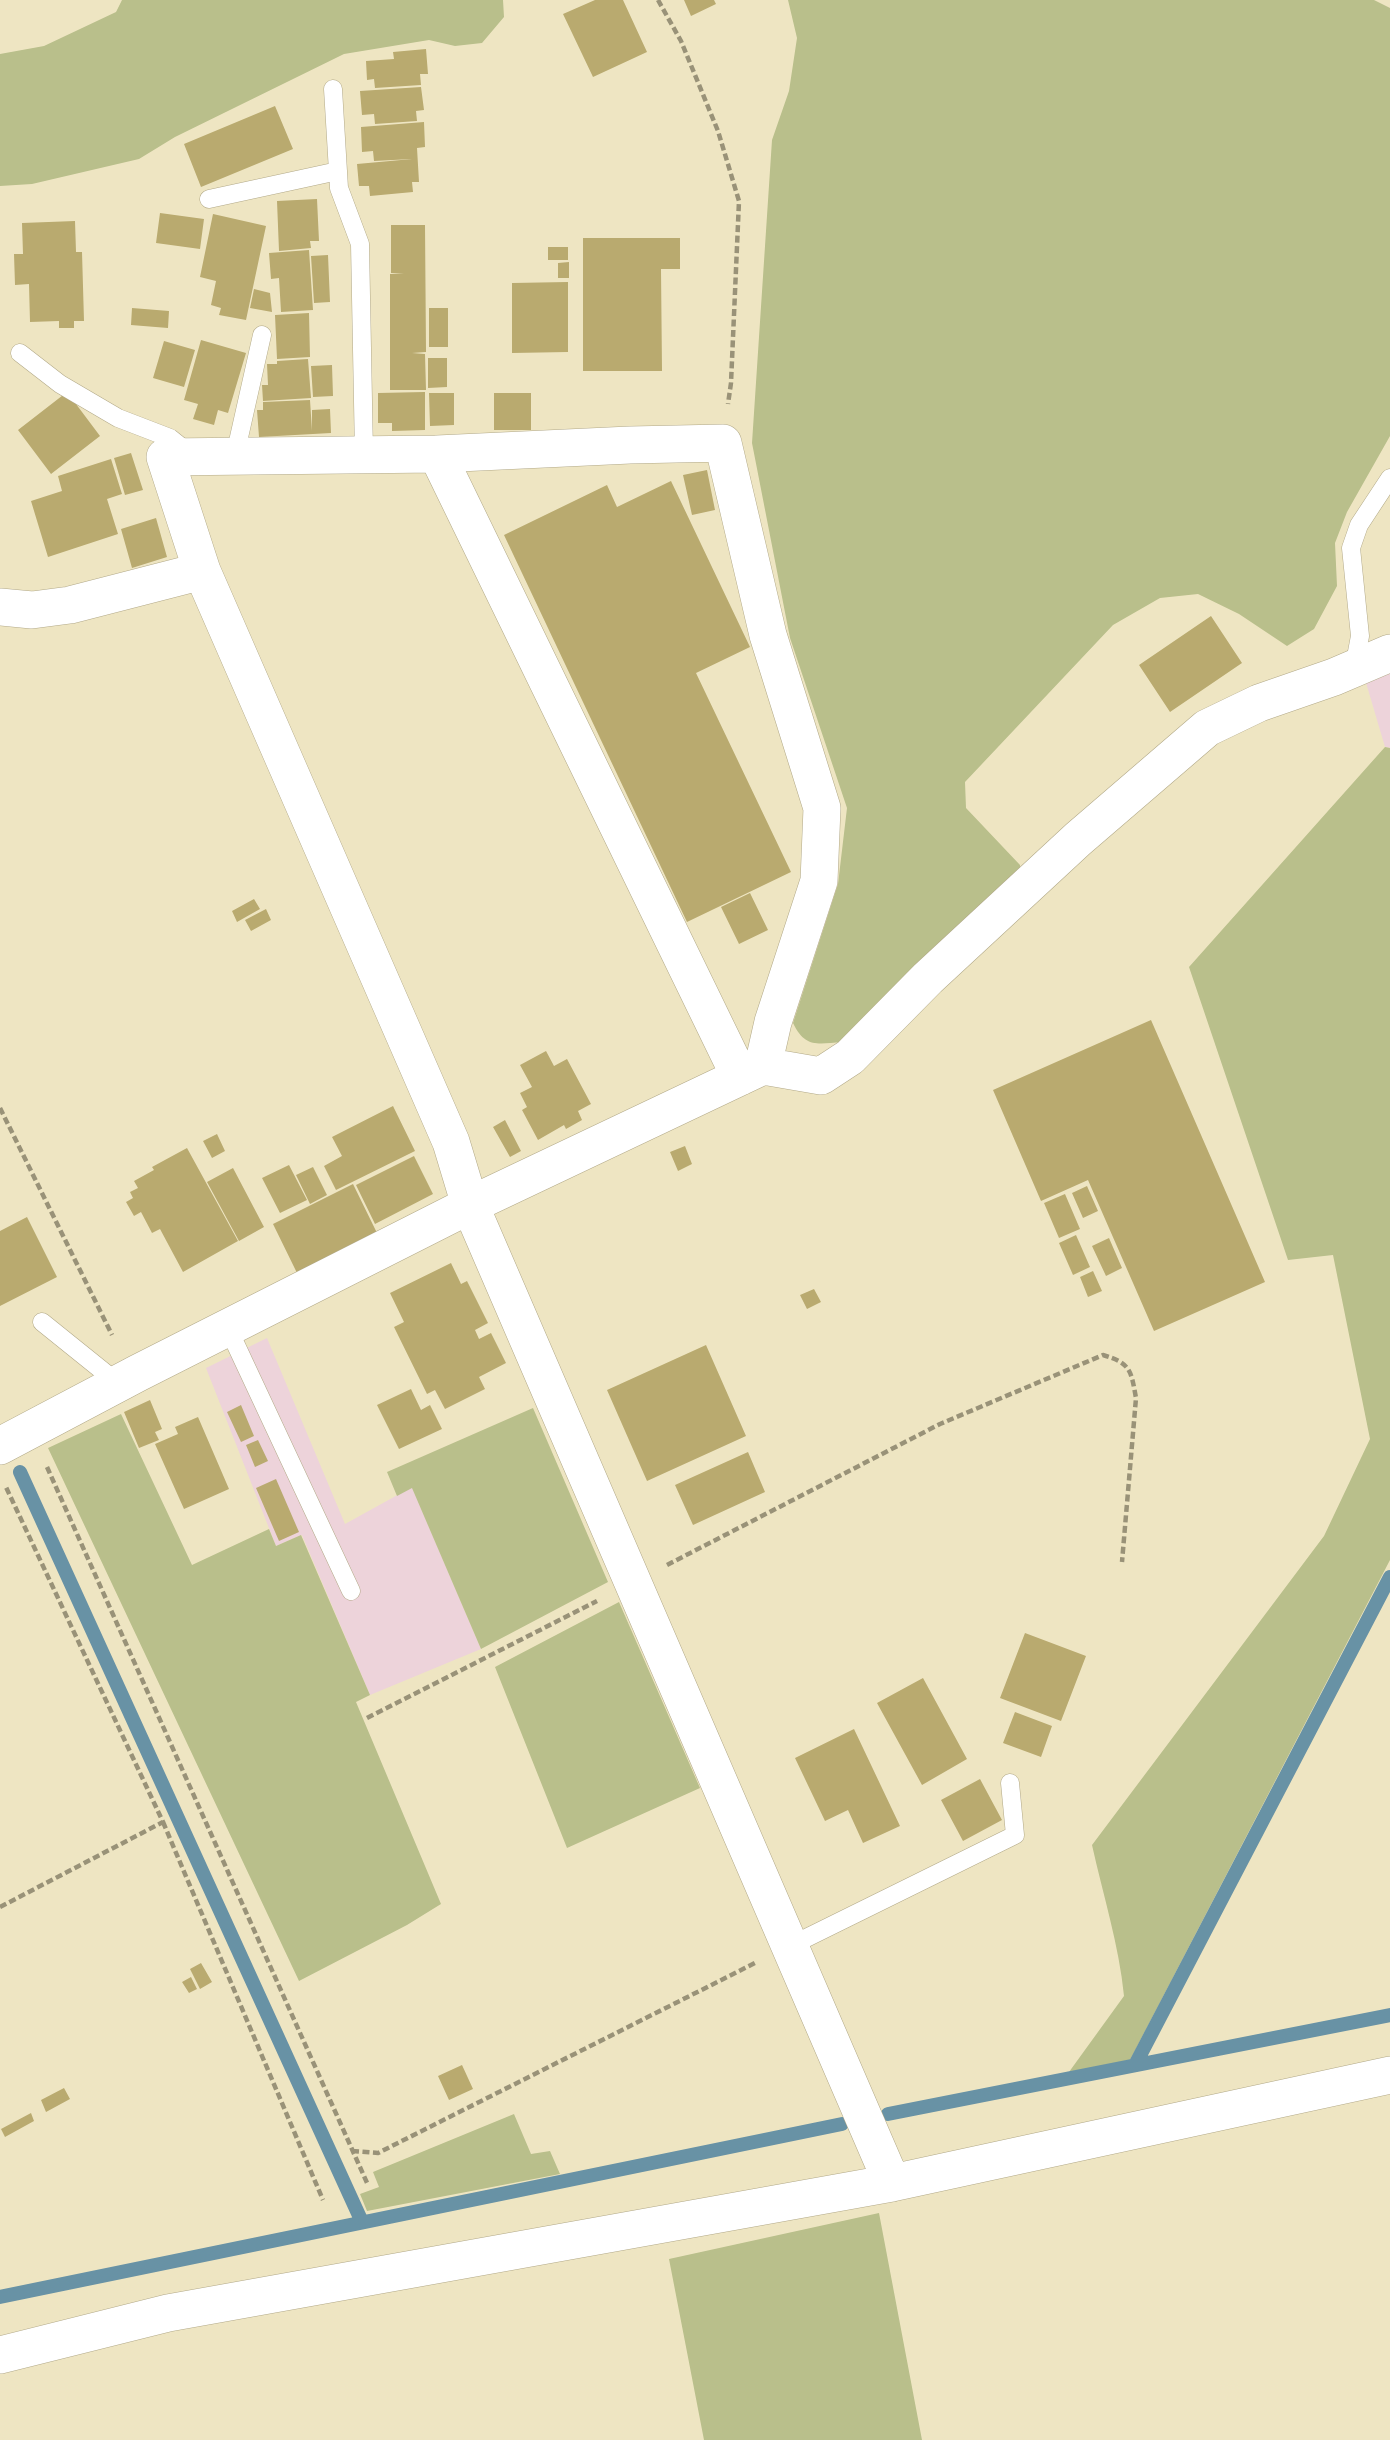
<!DOCTYPE html>
<html>
<head>
<meta charset="utf-8">
<style>
  body { margin:0 }
  canvas { display:block; background:#eee5c2 }
</style>
</head>
<body>
<canvas width="1390" height="2440"></canvas>
<script>
const c = document.querySelector('canvas').getContext('2d');
c.lineJoin = 'round';
function paint(path, color) { c.fillStyle = color; c.fill(path, 'evenodd'); }
function trace(path, color, width, dash) { c.strokeStyle = color; c.lineWidth = width; c.lineCap = dash ? 'butt' : 'round'; c.setLineDash(dash || []); c.stroke(path); }
const industrial = new Path2D(`
  M1390,666V748L1385,747L1364,676Z
  M267,1338L345,1524L412,1487L481,1649L370,1695L302,1535L276,1546L206,1368Z`);
const green = new Path2D(`
  M122,0H503L504,17L482,43L455,46L429,40L344,54L175,137L139,159L32,184L0,186V54L44,46L116,12Z
  M788,0H1374L1390,8V436L1347,512L1335,543L1337,586L1314,629L1287,646L1239,614L1198,594L1160,598L1113,625L965,782L966,808L1020,865V877L842,1042C817,1044 805,1048 793,1023L838,884L847,808L790,638L752,443L772,140L789,91L797,38Z
  M1385,747L1390,748V1560L1130,2060L1069,2072L1124,1996C1119,1945 1103,1895 1092,1845L1324,1536L1370,1439L1333,1255L1288,1260L1189,967Z
  M533,1408L608,1582L481,1649L412,1488L397,1496L387,1472Z
  M121,1414L192,1565L269,1529L276,1546L301,1535L370,1695L356,1702L441,1904L407,1925L299,1981L48,1448Z
  M619,1602L700,1788L567,1848L495,1667Z
  M514,2114L531,2154L550,2151L560,2174L367,2211L360,2194L379,2187L373,2172Z
  M879,2213L922,2440H704L669,2259Z`);
const stream = new Path2D(`
  M20,1472L362,2222
  M1135,2065L1390,1577
  M888,2114L1390,2015
  M0,2297L842,2124`);
const building = new Path2D(`
  M595,0H623L647,52L593,77L563,14Z
  M684,0H714L716,4L691,16Z
  M426,49L428,74H420L421,85L375,88L374,79L367,80L366,61L394,59L393,52Z
  M421,87L424,110L416,111L417,121L375,124L374,114L362,115L360,91Z
  M275,106L293,149L201,187L184,144Z
  M424,122L425,147L417,148L419,182H412L413,192L370,196L369,186H359L357,164L412,159L374,161L373,151L362,152L361,127Z
  M317,199L319,241H310L311,248L279,251L277,201Z
  M160,213L204,219L200,249L156,243Z
  M213,214L266,226L246,320L219,315L221,308L211,305L216,281L200,277Z
  M75,221L76,252H82L84,321H74V328H59V321L30,322L29,284L15,285L14,254H23L22,223Z
  M391,225H425L426,352L412,353L425,354L426,390H390V274H404L391,273Z
  M583,238H680V269H661L662,371H583Z
  M548,247H568V260H548Z
  M309,250L313,310L281,312L279,278L271,279L269,253Z
  M328,255L330,302L314,303L311,256Z
  M569,262V278H558V263Z
  M568,282V352L512,353V283Z
  M254,289L270,293L272,312L250,308Z
  M132,308L169,311L168,328L131,325Z
  M429,308H448V347H429Z
  M309,313L310,357L277,359L275,315Z
  M201,340L246,353L228,413L218,410L214,425L193,419L198,404L184,400Z
  M164,341L195,350L184,387L153,378Z
  M428,358H447V387L428,388Z
  M308,359L311,398L263,401L262,385H268L267,364H277V361Z
  M332,365L333,396L313,397L311,366Z
  M67,392L100,436L51,474L18,430Z
  M425,392V430L392,431V423H378V393Z
  M429,393H454V425L430,426Z
  M494,393H531V430H494Z
  M310,400L312,431V410L330,409L331,433L259,437L257,410H263V402Z
  M131,453L143,490L125,495L114,458Z
  M111,459L122,494L107,499L118,534L48,557L31,501L62,491L58,476Z
  M707,470L715,510L692,515L683,475Z
  M671,481L750,647L696,673L791,872L687,922L504,535L607,485L617,507Z
  M156,518L167,557L132,568L121,529Z
  M1211,616L1242,663L1170,712L1139,665Z
  M750,893L768,930L739,944L721,907Z
  M254,899L260,909L237,922L232,911Z
  M266,909L271,920L251,931L245,920Z
  M1151,1020L1265,1282L1154,1331L1088,1180L1041,1201L993,1090Z
  M546,1051L554,1066L567,1059L591,1104L578,1111L582,1120L566,1129L564,1125L538,1140L522,1110L527,1107L520,1093L532,1087L520,1065Z
  M393,1106L415,1151L336,1190L324,1166L342,1156L332,1137Z
  M505,1120L521,1151L510,1157L493,1127Z
  M217,1134L225,1151L212,1158L203,1141Z
  M685,1146L692,1164L678,1171L670,1152Z
  M187,1148L238,1241L183,1272L160,1229L152,1233L141,1212L134,1216L126,1202L133,1198L130,1192L138,1188L134,1181L154,1170L152,1167Z
  M414,1156L433,1194L375,1224L356,1185Z
  M289,1165L307,1200L280,1213L262,1178Z
  M313,1167L327,1195L310,1204L296,1175Z
  M233,1168L264,1227L239,1241L207,1182Z
  M353,1184L377,1233L297,1273L273,1224Z
  M1087,1186L1098,1211L1083,1218L1072,1193Z
  M1065,1194L1080,1229L1059,1238L1044,1203Z
  M27,1217L57,1277L0,1306V1231Z
  M1076,1235L1090,1267L1073,1275L1059,1243Z
  M1109,1238L1122,1268L1106,1276L1092,1246Z
  M451,1263L461,1284L467,1281L488,1323L475,1330L479,1339L491,1333L506,1363L479,1377L485,1389L445,1409L435,1390L427,1394L394,1327L404,1322L390,1293Z
  M1093,1271L1102,1291L1088,1297L1080,1277Z
  M814,1289L821,1302L807,1309L800,1295Z
  M706,1345L746,1436L647,1481L607,1390Z
  M411,1389L421,1410L430,1405L442,1429L399,1449L377,1405Z
  M150,1400L162,1429L155,1432L159,1440L139,1448L124,1412Z
  M241,1405L254,1436L241,1442L227,1412Z
  M198,1417L229,1489L184,1509L155,1444L178,1434L175,1427Z
  M258,1440L268,1461L255,1467L246,1445Z
  M748,1452L765,1492L693,1525L675,1485Z
  M276,1479L299,1532L279,1541L256,1488Z
  M1025,1633L1086,1656L1061,1721L1000,1698Z
  M923,1678L967,1759L922,1785L877,1703Z
  M1015,1712L1052,1726L1041,1757L1003,1743Z
  M854,1729L900,1826L863,1843L848,1810L825,1821L795,1758Z
  M980,1779L1002,1820L963,1841L941,1800Z
  M201,1963L212,1982L200,1989L190,1969Z
  M191,1977L197,1989L189,1993L182,1982Z
  M462,2065L473,2089L449,2100L438,2076Z
  M64,2088L70,2099L46,2112L41,2100Z
  M31,2113L34,2121L5,2137L1,2129Z`);
const path = new Path2D(`
  M658,0L681,41L718,131L739,201L731,383L728,404
  M0,1108L112,1335
  M47,1467L368,2185
  M667,1565L940,1424L1103,1355C1131,1363 1131,1371 1136,1398L1122,1562
  M367,1718L597,1601
  M163,1822L323,2200
  M0,1907L163,1822L5,1485
  M352,2151L378,2153L755,1963`);
const lane = new Path2D(`
  M333,89L339,188L360,244L364,454
  M209,199L338,171
  M20,353L60,384L118,418L170,438L190,454
  M235,455L262,335
  M1354,668L1360,636L1351,548L1359,525L1390,478
  M42,1322L119,1384
  M228,1328L351,1591
  M790,1946L1015,1835L1010,1783`);
const street = new Path2D(`
  M437,454L740,1077
  M0,607L32,610L70,605L202,571
  M763,1066L773,1022L819,881L822,808L768,635L723,443L630,445L437,454L165,457L202,571L451,1142L470,1205L892,2183
  M0,1446L138,1373L470,1205L763,1066L821,1076L850,1057L928,978L1078,839L1207,728L1259,703L1334,677L1390,653
  M0,2355L168,2313L892,2183L1390,2075`);
paint(industrial, '#edd3da');
paint(green, '#b9bf8b');
trace(stream, '#6892a5', 14);
paint(building, '#b9aa6f');
trace(lane, '#b2a988', 19);
trace(street, '#b2a988', 38);
trace(path, '#999278', 4.5, [7, 3.5]);
trace(lane, '#fff', 18);
trace(street, '#fff', 37);
</script>
</body>
</html>
